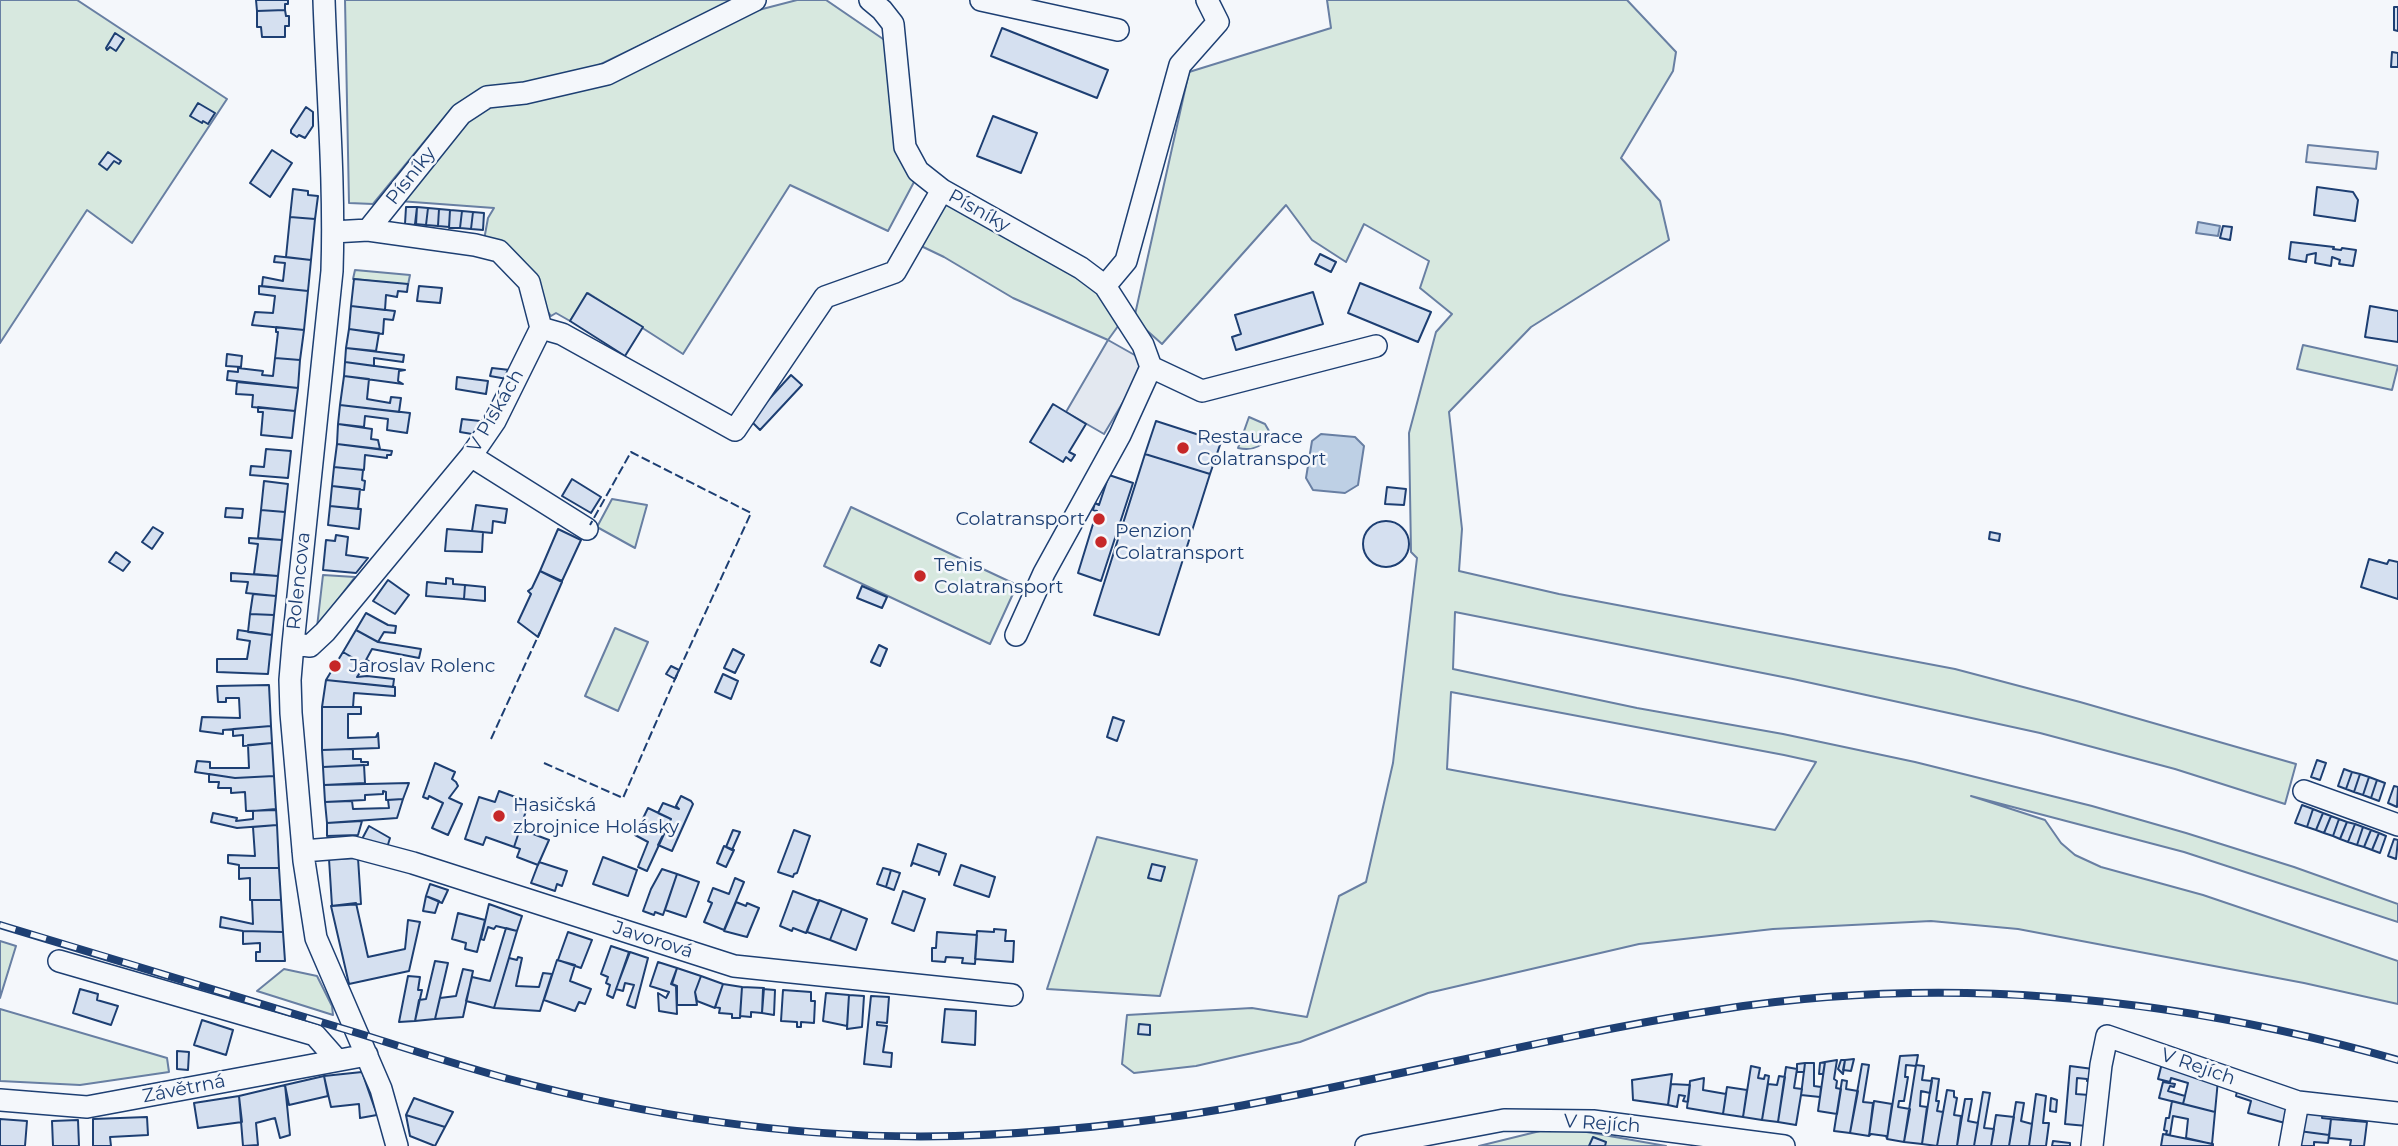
<!DOCTYPE html>
<html>
<head>
<meta charset="utf-8">
<style>
  body { margin:0 }
  canvas { display:block; background:#f4f7fb }
</style>
</head>
<body>
<canvas width="2398" height="1146"></canvas>
<script>
const c = document.querySelector('canvas').getContext('2d');
c.lineJoin = 'round';
function paint(path, color) { c.fillStyle = color; c.fill(path, 'evenodd'); }
function trace(path, color, width, dash) { c.strokeStyle = color; c.lineWidth = width; c.lineCap = dash ? 'butt' : 'round'; c.setLineDash(dash || []); c.stroke(path); }
function drawText(font, color, halo, rows, align = 'center') {
  c.font = font + ' Montserrat,sans-serif'; c.lineWidth = 5; c.setLineDash([]); c.textBaseline = 'middle'; c.strokeStyle = halo; c.fillStyle = color; for (const [text, x, y, turn = 0] of rows) {
    c.save(); c.translate(x, y); c.rotate((+turn || 0) * Math.PI / 180); c.textAlign = isNaN(turn) ? turn : align; if (halo) c.strokeText(text, 0, 0); c.fillText(text, 0, 0); c.restore();
  }
}
const green = new Path2D(`
  M0,0H77L227,99L132,243L87,210L0,343Z
  M345,0H734L597,66L524,85L486,87L452,108L373,204L349,203Z
  M797,0H826L886,41L895,149L914,182L888,231L790,185L683,354L588,293L570,321L556,313L551,316C546,310 544,303 541,296C526,261 523,251 484,240L488,218L494,208L399,201L465,122L487,107L522,104L613,81L747,13Z
  M1327,0H1627L1676,52L1673,71L1621,158L1660,201L1669,240L1531,327L1449,412L1462,529L1459,571L1559,594L1955,669L2080,702L2296,764L2285,804L2175,769L2040,733L1793,679L1455,612L1453,669L1637,708L1783,734L1915,762L2092,806L2186,833L2294,867L2398,904V922L2184,852L1971,796L2045,820L2061,843L2075,855L2101,867L2203,895L2398,961V1004L2304,983L2018,929L1931,921L1773,929L1639,944L1428,993L1300,1042L1196,1066L1134,1073L1122,1064L1127,1015L1252,1008L1307,1017L1339,896L1366,882L1393,763L1417,558L1411,552L1409,433L1436,332L1452,314L1420,288L1429,261L1364,224L1346,262L1312,240L1286,205L1162,344L1134,319L1189,72L1331,28ZM1451,692L1784,755L1816,762L1775,830L1447,769Z
  M946,199L1075,272L1106,297L1121,322L1108,340L1013,298L944,257L919,245Z
  M355,270L410,275L408,285L353,279Z
  M2303,345L2398,366L2392,390L2297,369Z
  M1249,417L1265,424L1269,431L1268,438C1260,448 1250,451 1238,448Z
  M612,499L647,505L635,548L597,527Z
  M851,507L1017,585L990,644L824,566Z
  M323,575L355,577L317,627Z
  M615,628L648,642L618,711L585,696Z
  M1097,837L1197,860L1160,996L1047,989Z
  M0,941L16,946L0,998Z
  M284,969L317,976L332,1006L333,1015L257,991Z
  M0,1009L167,1058L169,1072L80,1085L0,1081Z
  M1540,1131H1581L1666,1146H1479Z`);
const parking = new Path2D(`
  M2308,145L2378,152L2376,169L2306,162Z
  M1108,340L1147,362L1104,434L1066,412Z`);
const water = new Path2D(`
  M2198,222L2220,226L2218,236L2196,233Z
  M1321,434L1355,437L1364,446L1358,485L1345,493L1313,490L1306,478L1312,441Z`);
const building = new Path2D(`
  M256,0H288V4H285V10L257,11Z
  M2394,7H2398V31L2394,30Z
  M285,10L286,16H289V26H285V37H262L261,27H257V11Z
  M1002,28L1108,70L1097,98L991,56Z
  M115,33L124,39L116,51L110,47L107,50L106,48Z
  M2392,52L2398,53V67H2391Z
  M198,103L215,113L208,124L203,121L202,123L190,116Z
  M306,107L313,112V126L305,138L299,135L297,137L291,133V130Z
  M993,116L1037,133L1021,173L977,156Z
  M272,150L292,163L270,197L250,183Z
  M108,152L121,161L119,164L114,161L107,170L99,164Z
  M2317,187L2353,192L2358,200L2355,221L2314,215Z
  M293,189L308,191V195L318,196L315,219L290,217Z
  M406,207H417L416,225L405,224Z
  M417,207L428,208L426,225L415,224Z
  M428,208L439,209L438,226L426,225Z
  M439,209L450,210L449,227L438,226Z
  M450,210L462,211L460,228H449Z
  M462,211L473,212L471,229L460,228Z
  M473,212L484,213L483,230L471,229Z
  M290,217L315,219L311,260L286,257Z
  M2223,226L2232,227L2230,240L2220,238Z
  M2291,242L2334,247L2333,249L2341,250L2342,248L2356,250L2353,266L2339,264L2340,260L2332,257L2331,266L2315,263L2316,253L2307,255L2306,262L2289,259Z
  M1320,254L1336,262L1331,272L1315,264Z
  M275,256L311,260L308,291L262,286L263,277L283,281L285,263L274,262Z
  M354,279L408,284L407,292L398,291L397,297L386,295L385,310L351,306Z
  M1360,283L1431,312L1418,342L1348,313Z
  M259,286L308,291L304,330L252,325L255,312L273,313L275,296L259,294Z
  M419,286L442,288L440,303L417,301Z
  M1313,292L1323,324L1236,350L1232,337L1241,334L1235,315Z
  M587,293L643,327L625,356L570,321Z
  M351,306L395,311L393,320L384,319L383,334L349,329Z
  M2370,306L2398,311V342L2365,337Z
  M276,327L304,330L300,360L275,358L278,332H276Z
  M349,329L379,333L376,351L346,348Z
  M346,348L404,355L403,362L374,358V366L345,362Z
  M227,354L242,356L241,367L226,366Z
  M275,358L300,360L298,388L227,380L228,371L238,372V368L263,371L262,375L273,376Z
  M345,362L405,370L399,371L398,381L403,384L344,376Z
  M492,368L510,370L507,379L490,376Z
  M791,375L802,385L760,430L750,420Z
  M344,376L369,379L367,399L390,403L391,397L401,398L399,412L340,405Z
  M457,377L488,381L486,394L456,389Z
  M237,382L298,388L295,411L252,407L253,395L236,394Z
  M1053,404L1086,424L1069,452L1075,455L1071,461L1066,457L1063,462L1030,442Z
  M340,405L410,413L407,433L387,430L388,419L365,416L364,427L338,424Z
  M258,407L295,411L292,438L261,435L263,412H258Z
  M462,419L480,421L478,435L460,432Z
  M1156,421L1221,442L1210,474L1145,454Z
  M338,424L372,429L371,439L378,440L380,449L337,444Z
  M337,444L392,451L391,455H387V458L365,455L364,470L334,467Z
  M266,449L291,451L288,478L250,475L251,466L264,467Z
  M1145,454L1210,474L1159,635L1094,615Z
  M334,467L363,470L362,480L365,481L364,490L332,486Z
  M1109,475L1133,483L1101,581L1078,573L1097,511L1093,510L1095,503L1099,505Z
  M572,479L601,497L591,513L562,496Z
  M264,481L288,484L285,512L261,510Z
  M332,486L360,489L358,509L330,506Z
  M1387,487L1406,489L1404,505L1385,504Z
  M476,505L507,509L505,523L493,521L492,533L472,531Z
  M330,506L361,509L359,529L328,525Z
  M226,508L243,509L242,518L225,517Z
  M261,510L285,512L282,540L258,538Z
  M1363 544a23 23 0 1 1 46 0a23 23 0 1 1-46 0Z
  M153,527L163,533L152,549L142,542Z
  M447,529L483,532L482,552L445,551Z
  M558,529L581,540L562,581L540,571Z
  M1990,532L2000,534L1999,541L1989,539Z
  M336,535L348,537L346,555L368,558L356,573L323,570L326,540L335,541Z
  M249,538L282,540L278,576L254,574L258,544L249,543Z
  M116,552L130,562L123,571L109,562Z
  M2369,559L2387,564L2389,560L2398,562V599L2361,587Z
  M540,571L562,582L538,637L518,622L531,594L528,591L532,588Z
  M231,573L278,576L276,596L246,593L248,582L231,581Z
  M446,578L453,579V584L465,585L464,599L426,596L427,582L446,584Z
  M388,580L409,595L395,614L373,601Z
  M465,585L485,587V601L464,599Z
  M862,586L887,597L882,608L857,598Z
  M253,594L276,596L274,615L250,614Z
  M366,613L388,625L396,626L395,633L384,632L378,642L356,630Z
  M250,614L274,615L272,635L248,632Z
  M238,630L272,635L268,674L217,672V659H247L250,641L237,639Z
  M356,630L378,642L421,649L419,658L372,649L366,660L372,662L371,666L365,665L343,652Z
  M879,645L887,649L880,666L871,662Z
  M733,649L744,655L735,673L724,668Z
  M343,652L365,665L357,677L367,676L394,679L393,687L326,680Z
  M671,666L679,670L675,679L666,674Z
  M723,674L738,681L731,699L715,692Z
  M326,680L395,687V696L354,693L353,707H322Z
  M269,685L271,726L223,730V734L200,731L202,717L240,718L239,698H226V702H218L217,686Z
  M322,707H361V714H348V738L376,737L378,733L379,748L322,750Z
  M1113,717L1124,721L1117,741L1107,737Z
  M271,726L272,743L243,746V735L233,736V729Z
  M272,743L274,776L235,778L195,772L197,761L210,762V768H249L248,745Z
  M353,749V759H361V762H368V765L323,767L322,750Z
  M2317,760L2326,763L2320,780L2311,777Z
  M435,763L455,772L452,779L456,782L458,786L449,798L462,804L448,835L432,828L443,803L429,796L428,799L423,797Z
  M364,765L365,783L324,785L323,767Z
  M2344,769L2352,772L2346,789L2338,786Z
  M2352,772L2360,774L2354,792L2346,789Z
  M209,774L235,778L274,776L276,810L246,811L245,792L231,793V788H218L219,782H209Z
  M2360,774L2369,777L2363,795L2354,792Z
  M2369,777L2377,780L2371,798L2363,795Z
  M2377,780L2385,783L2379,801L2371,798Z
  M409,783L403,799L386,800V792L383,791V794L365,795V800L325,802L324,785Z
  M2394,786L2398,787L2397,807L2388,803Z
  M499,791L529,802L514,847L486,837L483,845L465,839L479,797L495,802Z
  M681,796L691,801L693,804L672,851L658,845L671,819L658,813L663,803L679,809L676,806Z
  M403,799L397,818L327,823L325,802L352,801L353,809L389,808L388,800Z
  M2302,805L2313,809L2307,827L2295,823Z
  M648,808L671,819L647,871L638,867L648,842L635,835Z
  M276,809L277,825L237,828L211,822L213,813L237,818L236,821L253,819V811Z
  M2313,809L2323,813L2316,830L2307,827Z
  M2323,813L2331,816L2324,833L2316,830Z
  M2331,816L2339,819L2333,836L2324,833Z
  M2339,819L2347,822L2340,839L2333,836Z
  M362,821L358,835L327,836V823Z
  M2347,822L2355,824L2348,842L2340,839Z
  M2355,824L2363,827L2357,845L2348,842Z
  M277,825L279,868H239V865L228,863V855L255,856L253,827Z
  M369,826L390,838L386,851L362,839Z
  M2363,827L2371,830L2364,847L2357,845Z
  M520,829L549,840L538,865L517,857L520,849L514,847Z
  M733,830L740,832L732,850L726,847Z
  M794,830L810,836L797,873L794,874L793,877L778,872Z
  M2371,830L2379,833L2372,850L2364,847Z
  M2379,833L2386,836L2380,853L2372,850Z
  M2394,839L2398,840L2396,859L2388,856Z
  M918,844L946,854L939,875V872L913,863L911,866Z
  M724,846L734,850L726,867L717,863Z
  M603,857L637,870L628,896L593,884Z
  M358,858L361,904L332,906L329,859Z
  M539,862L567,871L562,886L557,884L555,891L531,883Z
  M1152,864L1165,867L1161,881L1148,878Z
  M961,865L995,877L989,897L954,885Z
  M239,868H279L281,900H250V878L239,879Z
  M883,868L891,870L886,887L877,884Z
  M662,869L677,874L663,915L655,912L654,915L643,911L651,889Z
  M891,870L900,873L894,890L886,887Z
  M677,874L699,882L686,917L665,910Z
  M735,878L744,882L724,930L704,922L712,903L708,901L713,888L729,894Z
  M430,884L448,890L442,903L426,896Z
  M793,891L819,901L806,933L793,928L792,931L780,926Z
  M903,891L925,899L914,931L892,923Z
  M426,896L439,901L435,913L423,911Z
  M252,900H281L283,932L243,931L220,927L221,917L253,924Z
  M819,900L842,909L830,940L807,932Z
  M736,902L746,906L747,903L759,908L747,937L724,931Z
  M356,903L368,957L405,949L408,920L420,922L409,971L349,984L331,906Z
  M489,904L522,916L517,931L496,926L494,929L488,927L484,940L481,939Z
  M842,909L867,919L856,950L830,940Z
  M458,913L485,920L477,952L465,949L466,943L452,939Z
  M506,928L517,931L494,1008L466,1001L472,977L490,981Z
  M994,929L1006,930L1005,941H1014L1013,962L975,959L977,931L994,932Z
  M243,931L283,932L285,961H256V952H260V943L243,944Z
  M568,932L592,940L581,968L558,960Z
  M937,932L977,935L975,964L962,963L963,958L946,957L945,962L932,961V948H936Z
  M611,946L629,952L613,998L607,995L610,985L606,983L608,977L601,974Z
  M630,952L648,958L635,1008L627,1005L634,985L625,983L623,991L616,989Z
  M518,957L522,958L516,986L539,987L543,973L552,974L540,1011L494,1008L509,958L517,960Z
  M557,960L575,965L570,981L591,989L585,1004L579,1002L575,1011L544,1000Z
  M435,961L448,963L435,1019L415,1021L419,1000L426,999Z
  M658,962L677,968L671,984L676,986L677,1014L659,1011L658,993L666,998L669,992L650,986Z
  M677,968L701,976L695,992L697,1005H677V986L672,984Z
  M463,969L473,971L463,1017L435,1019L440,998L456,996Z
  M408,976L420,977L418,990H422L415,1021L399,1022Z
  M701,976L723,984L715,1008L697,1001L695,992Z
  M723,984L742,987L740,1018H732V1014L719,1013L720,1008L715,1007Z
  M742,987L764,988L762,1013L751,1012V1017L740,1016Z
  M80,989L98,994L97,1000L118,1006L111,1025L73,1013Z
  M763,989L775,990L774,1015L762,1013Z
  M783,990L811,992V1001H815L814,1023L801,1022V1027H797V1022L781,1021Z
  M826,993L849,995L847,1026L823,1021Z
  M849,995L864,996L862,1027L847,1029Z
  M871,996L889,997L887,1023L877,1022V1025L887,1026L883,1052L892,1053L891,1067L864,1064Z
  M945,1009L976,1011L975,1045L942,1042Z
  M202,1020L233,1030L226,1055L194,1045Z
  M1139,1024L1150,1025V1035L1138,1034Z
  M177,1051L189,1052L188,1070L177,1069Z
  M1918,1055L1916,1066L1906,1065L1905,1077H1908L1904,1101H1899L1898,1107L1910,1109L1904,1142L1887,1139L1900,1056Z
  M1854,1059L1851,1071L1843,1070L1845,1060Z
  M1837,1060L1834,1079L1837,1081L1836,1088L1841,1089L1837,1114L1818,1111L1825,1062Z
  M1841,1060H1845L1843,1074L1838,1069Z
  M1825,1062L1823,1074H1819L1820,1063Z
  M1805,1063H1814V1086L1821,1087L1820,1097L1801,1095Z
  M1805,1063L1804,1072H1797V1064Z
  M2162,1063L2218,1080L2215,1112L2183,1104L2188,1083L2171,1078L2170,1082L2158,1079Z
  M1862,1064L1869,1065L1863,1102L1873,1103L1869,1136L1850,1133Z
  M1916,1065L1924,1066L1922,1080L1932,1081L1930,1093L1921,1091L1920,1106L1927,1107L1922,1144L1904,1142Z
  M1751,1066L1760,1068L1758,1078L1764,1079L1765,1075L1769,1076L1762,1120L1743,1117Z
  M2070,1066L2093,1069L2091,1082L2087,1081V1079L2077,1078L2076,1094L2089,1095L2087,1126L2065,1124Z
  M1786,1067L1797,1069L1794,1088L1802,1089L1796,1125L1778,1122Z
  M362,1072L377,1115L360,1118L359,1104L331,1107L324,1076Z
  M1672,1074L1668,1105L1633,1100L1632,1080Z
  M324,1076L328,1096L289,1105L285,1085Z
  M1779,1076L1785,1077L1778,1122L1762,1120L1768,1084L1777,1085Z
  M1704,1078L1703,1090L1726,1094L1723,1114L1687,1108L1690,1081Z
  M1932,1078L1939,1079L1936,1101H1939L1937,1111L1943,1112L1937,1146L1922,1144Z
  M1842,1080L1847,1081L1846,1089L1858,1091L1850,1133L1834,1131Z
  M2163,1082L2175,1084L2174,1087L2170,1086L2168,1091L2185,1096L2183,1104L2215,1112L2159,1098Z
  M1671,1084L1690,1085L1688,1102L1683,1101L1685,1096L1679,1095L1677,1107L1668,1105Z
  M285,1085L290,1135L280,1138L275,1118L256,1123L258,1145L243,1146L239,1096Z
  M1727,1087L1747,1090L1743,1117L1723,1114Z
  M2238,1087L2290,1103L2285,1123L2248,1113L2251,1101L2236,1096Z
  M1947,1090L1954,1091V1097L1957,1098L1954,1115L1961,1116L1957,1146H1937Z
  M1983,1092L1990,1093L1984,1128L1994,1129L1991,1146H1974Z
  M2036,1094L2046,1096L2043,1123H2049L2046,1146H2029Z
  M239,1096L242,1122L198,1128L194,1103Z
  M414,1098L453,1112L445,1127L406,1115Z
  M2051,1098L2057,1100L2056,1112L2050,1111Z
  M1965,1099H1972L1968,1121L1978,1123L1974,1146H1957Z
  M1874,1101L1892,1104L1887,1139L1886,1136L1871,1134L1869,1136Z
  M2172,1101L2215,1112L2212,1144L2186,1138L2188,1119L2173,1116L2170,1135L2166,1134L2167,1131L2164,1130L2166,1118H2169Z
  M2016,1102L2024,1103L2021,1121L2032,1124L2029,1146H2009Z
  M2303,1108L2323,1112L2322,1118L2331,1119L2329,1135L2299,1131Z
  M406,1115L445,1127L435,1146L410,1136Z
  M1996,1115L2014,1117L2009,1146H1991Z
  M147,1117L148,1135L110,1137L111,1146H93V1119Z
  M0,1119L27,1121L25,1146H0Z
  M2331,1119L2367,1122L2364,1146H2350L2351,1140L2329,1138Z
  M78,1120L79,1146H53L52,1121Z
  M2299,1131L2329,1135L2328,1143L2314,1142V1146H2297Z
  M2163,1134L2213,1144V1146H2161Z
  M1593,1137L1606,1142L1605,1146H1589Z
  M2053,1141L2070,1143V1146H2052Z`);
const minor = new Path2D(`
  M324,0C327,90 335,180 332,271L293,644L290,680L291,713L304,861L316,938L381,1089L397,1146
  M870,0L882,10L893,24L905,147L918,171L942,190L1081,268L1105,286L1143,345L1151,367L1202,391L1376,346
  M981,0L1118,30
  M333,232L368,230L461,114L487,97L525,93L607,74L755,0
  M1105,286L1126,261L1180,65L1218,22L1207,0
  M541,328L562,334L735,430L825,297L895,272L942,190
  M471,456L587,529
  M1016,635L1044,573L1120,435L1151,367
  M293,644L310,646L325,632L471,456L495,421L541,328L529,282L499,251L475,245L368,230
  M2304,791L2398,825
  M303,851L353,847L413,863L734,966L1012,995
  M59,961L315,1035L337,1060
  M0,1100L87,1107L367,1055
  M1366,1146L1504,1120L1593,1121L1784,1146
  M2092,1146L2101,1065L2107,1036L2298,1102L2398,1113
  M2290,1146L2298,1102`);
const rail = new Path2D(`
  M0,925C122,961 243,999 364,1035C411,1050 458,1065 505,1078C651,1117 803,1140 955,1136C1045,1133 1135,1124 1223,1109C1389,1079 1551,1036 1717,1010C1946,974 2176,997 2398,1060`);
const fence = new Path2D(`
  M491,739L540,632
  M544,763L623,798L675,679L751,513L631,452L590,525`);
const markers = [
  [1183,448,7,"#c62828"],
  [1099,519,7,"#c62828"],
  [1101,542,7,"#c62828"],
  [920,576,7,"#c62828"],
  [335,666,7,"#c62828"],
  [499,816,7,"#c62828"]
];
const streetNames = [
  ["Písníky",411,176,-52],
  ["Písníky",979,211,29],
  ["V Pískách",496,411,-60],
  ["Rolencova",299,581,-84],
  ["Javorová",653,940,18],
  ["V Rejích",2198,1067,19],
  ["Závětrná",184,1089,-11],
  ["V Rejích",1602,1124,4]
];
const poiNames = [
  ["Restaurace",1197,437],
  ["Colatransport",1197,459],
  ["Colatransport",1085,519,"right"],
  ["Penzion",1115,531],
  ["Colatransport",1115,553],
  ["Tenis",934,565],
  ["Colatransport",934,587],
  ["Jaroslav Rolenc",349,666],
  ["Hasičská",513,805],
  ["zbrojnice Holásky",513,827]
];
paint(green, '#d7e8df');
trace(green, '#687fa3', 2);
paint(parking, '#e3e8f0');
trace(parking, '#687fa3', 2);
paint(water, '#bed0e5');
trace(water, '#687fa3', 2);
paint(building, '#d5e0f0');
trace(building, '#1d3f73', 2);
trace(minor, '#1d3f73', 24);
trace(minor, '#f4f7fb', 21);
trace(rail, '#1d3f73', 8);
trace(rail, '#f4f7fb', 5, [16]);
trace(fence, '#1d3f73', 2, [9, 3.5]);
for (const [x, y, r, color] of markers) { const dot = new Path2D(); dot.arc(x, y, r, 0, 2 * Math.PI); c.fillStyle = color; c.fill(dot); trace(dot, '#f4f7fb', 2.5); }
drawText('19px', '#1d3f73', '#f4f7fb', streetNames);
drawText('19px', '#1d3f73', '#f4f7fb', poiNames, 'left');
</script>
</body>
</html>
